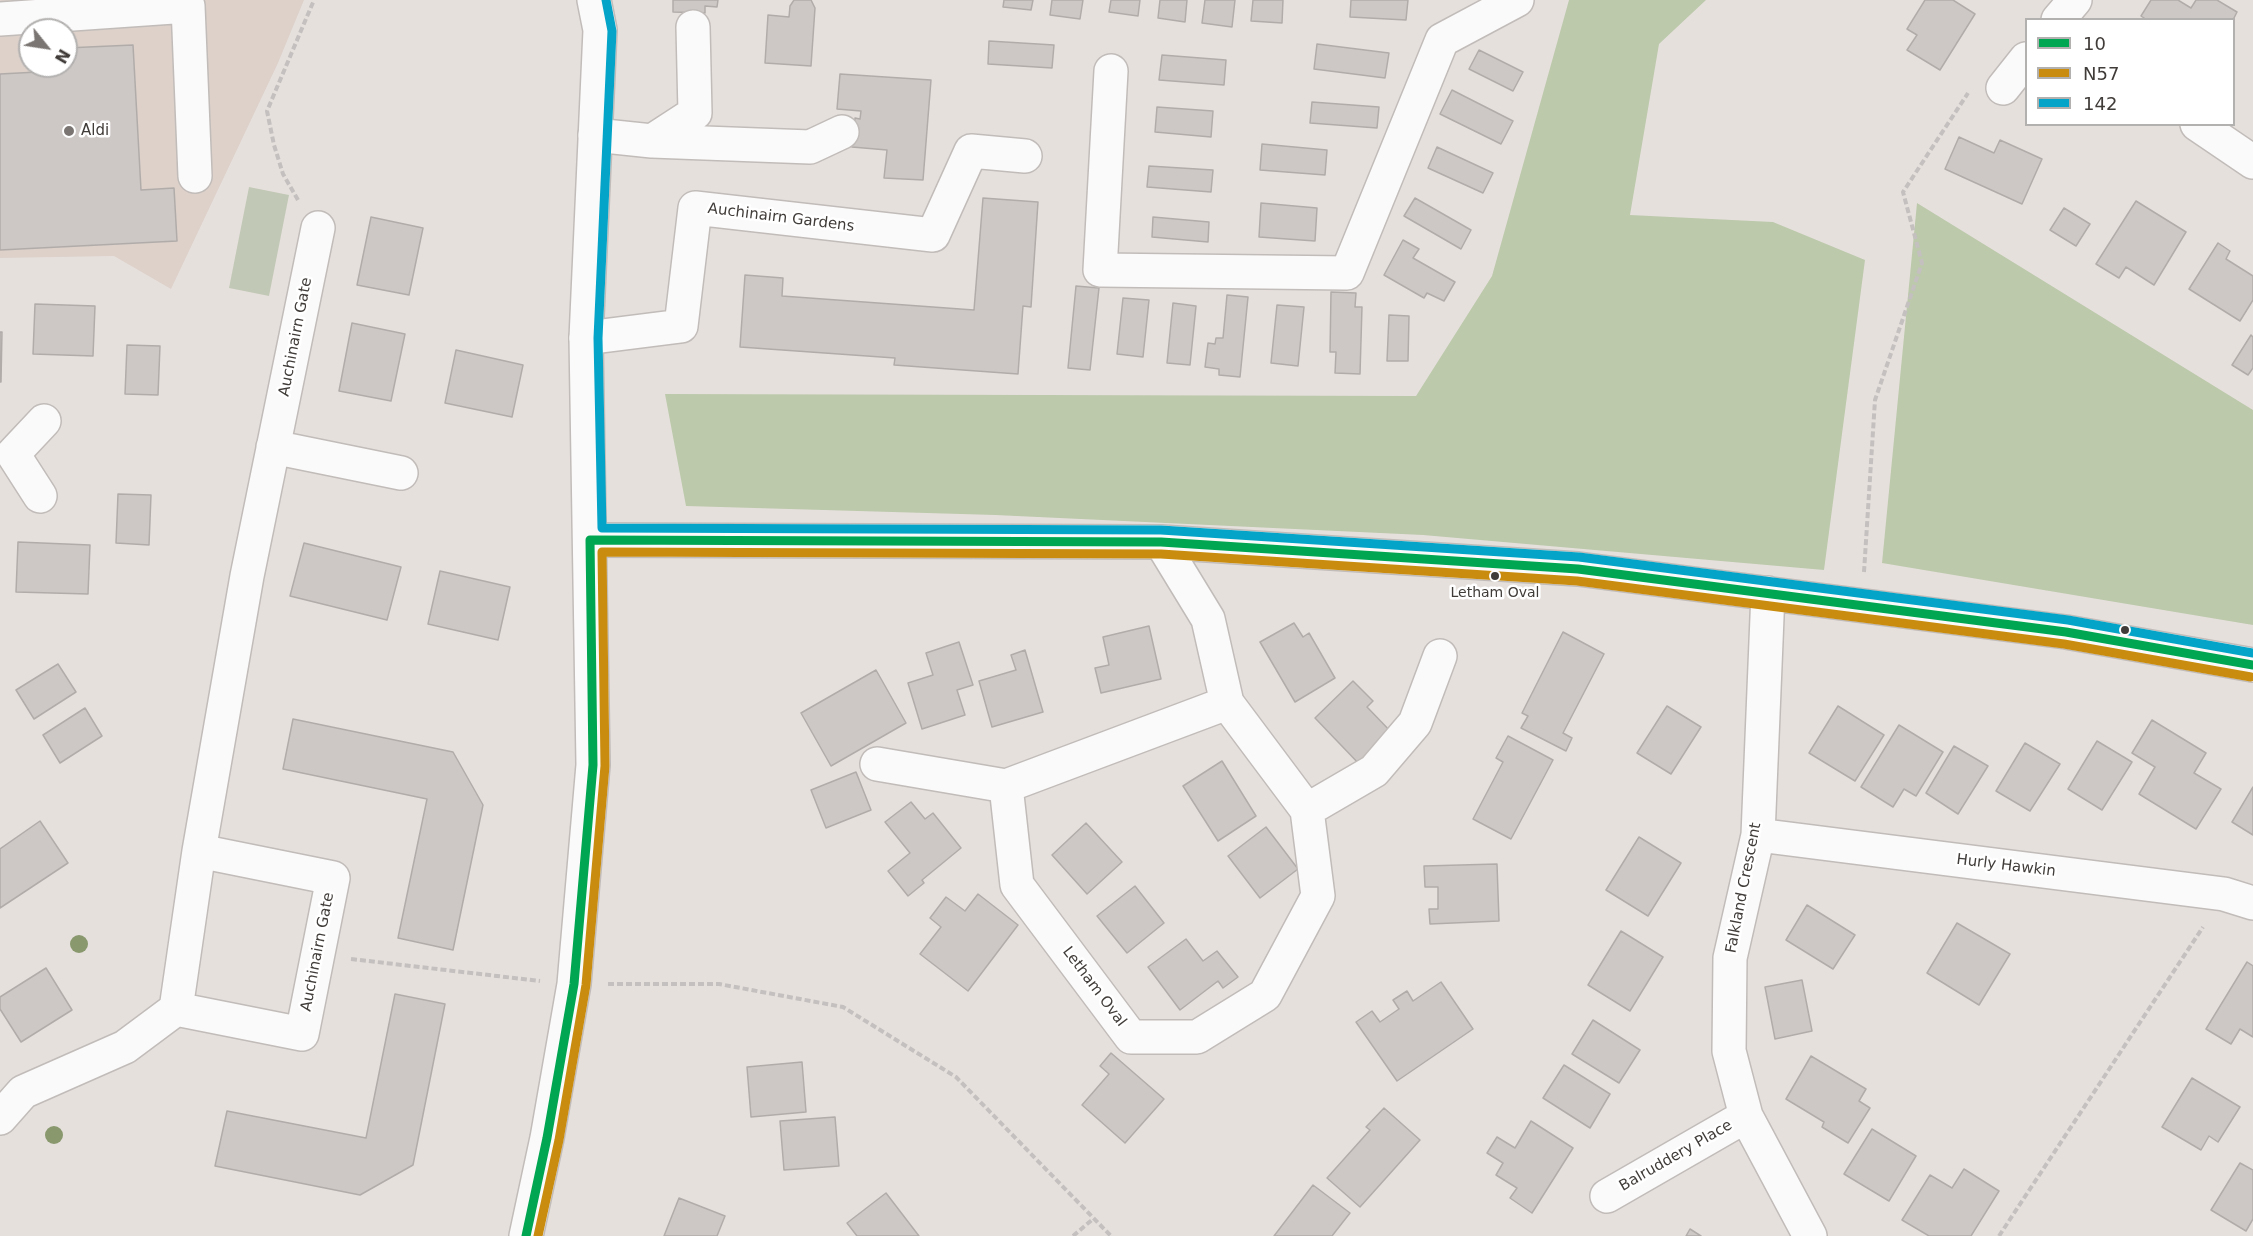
<!DOCTYPE html>
<html>
<head>
<meta charset="utf-8">
<style>
  body { margin:0 }
  #map { position:relative; width:2253px; height:1236px; overflow:hidden; background:#e6e0dd; font-family:"DejaVu Sans",sans-serif }
  canvas { display:block }
  .legend { position:absolute; left:2025px; top:18px; width:210px; height:108px; box-sizing:border-box; background:#fff; border:2px solid #b3b1b0; margin:0; padding:8px 10px; list-style:none; font-size:18px; color:#403c39 }
  .legend li { display:flex; align-items:center; gap:12px; height:30px }
  .legend b { width:30px; border:2px solid #b3b1b0 }
  .north { position:absolute; left:18px; top:18px; width:60px; height:60px; box-sizing:border-box; background:#fff; border:2px solid #b3b1b0; border-radius:50%; rotate:120deg; font-size:16px; font-weight:700; line-height:24px; text-align:center; color:#403c39 }
  .north::after { content:''; display:block; margin:auto; width:21px; height:27px; background:#7a7572; clip-path:polygon(50% 0,100% 100%,50% 72%,0 100%) }
</style>
</head>
<body>
<div id="map">
<canvas width="2253" height="1236"></canvas>
<ul class="legend">
<li><b style="height:8px;background:#00a651"></b>10</li>
<li><b style="height:8px;background:#c98c0e"></b>N57</li>
<li><b style="height:8px;background:#03a4c7"></b>142</li>
</ul>
<div class="north">N</div>
</div>
<script>
const c = document.querySelector('canvas').getContext('2d');
c.lineJoin = 'round';
function paint(path, color) { c.fillStyle = color; c.fill(path, 'evenodd'); }
function trace(path, color, width, dash) { c.strokeStyle = color; c.lineWidth = width; c.lineCap = dash ? 'butt' : 'round'; c.setLineDash(dash || []); c.stroke(path); }
function drawText(font, color, halo, rows, align = 'center') {
  c.font = font + ' "DejaVu Sans",sans-serif'; c.lineWidth = 5; c.setLineDash([]); c.textBaseline = 'middle'; c.strokeStyle = halo; c.fillStyle = color; for (const [text, x, y, turn = 0] of rows) {
    c.save(); c.translate(x, y); c.rotate((+turn || 0) * Math.PI / 180); c.textAlign = isNaN(turn) ? turn : align; if (halo) c.strokeText(text, 0, 0); c.fillText(text, 0, 0); c.restore();
  }
}
const built = new Path2D(`
  M0,0H304L278,63L171,289L114,256L0,258ZM30,30H66V66H30Z`);
const green = new Path2D(`
  M249,187L289,195L269,296L229,288Z`);
const forest = new Path2D(`
  M1569,0H1706L1659,44L1630,215L1773,222L1865,260L1824,570L1423,535L995,515L686,506L665,394L1416,396L1492,276Z
  M1917,203L2253,410V625L1882,563Z`);
const building = new Path2D(`
  M673,0H718L717,7L705,6V13L673,12Z
  M794,0H811L815,8L811,66L765,63L768,15L789,17L790,6Z
  M1004,0H1033L1031,10L1003,7Z
  M1052,0H1083L1080,19L1050,15Z
  M1111,0H1140L1138,16L1109,12Z
  M1160,0H1187L1185,22L1158,18Z
  M1205,0H1235L1232,27L1202,23Z
  M1253,0H1283L1282,23L1251,21Z
  M1351,0H1408L1406,20L1350,17Z
  M1925,0H1953L1975,14L1940,70L1907,50L1917,35L1907,29Z
  M2151,0H2178L2191,8L2196,0H2217L2237,12L2233,20H2147L2141,16Z
  M989,41L1054,45L1052,68L988,64Z
  M1317,44L1389,53L1385,78L1314,69Z
  M133,45L141,190L174,188L177,241L0,250V74L57,71V66H66V48Z
  M1479,50L1523,72L1513,91L1469,69Z
  M1162,55L1226,60L1224,85L1159,80Z
  M840,74L931,80L923,180L884,178L887,150L852,147L855,118L860,119L861,111L837,109Z
  M1452,90L1513,121L1501,144L1440,114Z
  M1312,102L1379,107L1377,128L1310,123Z
  M1157,107L1213,111L1211,137L1155,132Z
  M1959,137L1994,153L2000,140L2042,159L2022,204L1945,169Z
  M1262,144L1327,150L1325,175L1260,170Z
  M1437,147L1493,173L1483,193L1428,168Z
  M1149,166L1213,170L1211,192L1147,187Z
  M983,198L1038,202L1031,307L1023,306L1018,374L894,365L895,358L740,347L745,275L783,278L782,296L974,310Z
  M1415,198L1471,230L1461,249L1404,216Z
  M2136,201L2186,232L2154,285L2126,267L2119,278L2096,264Z
  M1261,203L1317,208L1315,241L1259,237Z
  M2064,208L2090,224L2076,246L2050,230Z
  M371,217L423,228L409,295L357,285Z
  M1153,217L1209,222L1208,242L1152,237Z
  M1403,240L1419,249L1413,258L1455,282L1444,301L1427,293L1424,298L1384,275Z
  M2218,243L2230,251L2226,259L2253,276V300L2240,321L2189,289Z
  M1076,286L1099,288L1090,370L1068,368Z
  M1331,292L1356,293L1355,307H1362L1360,374L1335,373L1336,352H1330Z
  M1227,295L1248,297L1240,377L1219,375V369L1205,367L1208,343L1215,344L1216,338H1223Z
  M1123,298L1149,300L1143,357L1117,354Z
  M1173,303L1196,306L1190,365L1167,363Z
  M35,304L95,306L93,356L33,354Z
  M1277,305L1304,307L1298,366L1271,363Z
  M1389,315L1409,316L1408,361H1387Z
  M352,323L405,334L391,401L339,391Z
  M0,332H2L1,382H0Z
  M2251,335L2253,337V368L2248,375L2232,365Z
  M127,345L160,346L158,395L125,394Z
  M456,350L523,365L512,417L445,403Z
  M118,494L151,495L149,545L116,543Z
  M18,542L90,545L88,594L16,592Z
  M304,543L401,567L387,620L290,596Z
  M440,571L510,587L498,640L428,624Z
  M1294,623L1303,637L1309,633L1335,678L1295,702L1260,642Z
  M1149,626L1161,679L1101,693L1095,668L1109,665L1103,637Z
  M1563,632L1604,654L1563,733L1572,738L1566,751L1521,728L1528,716L1522,713Z
  M959,642L973,685L957,690L965,715L922,729L908,683L933,675L926,653Z
  M1025,650L1043,712L992,727L979,681L1016,670L1011,655Z
  M58,664L76,692L34,719L16,690Z
  M876,670L906,723L831,766L801,713Z
  M1353,681L1373,701L1367,707L1395,736L1362,767L1315,718Z
  M1667,706L1701,727L1671,774L1637,753Z
  M1838,706L1884,735L1855,781L1809,753Z
  M85,708L102,736L60,763L43,735Z
  M293,719L453,752L483,805L453,950L398,938L427,799L283,769Z
  M2152,720L2206,753L2194,773L2221,789L2196,829L2139,794L2155,767L2132,753Z
  M1899,725L1943,752L1916,796L1904,789L1893,807L1861,787Z
  M1508,736L1553,760L1511,839L1473,819L1503,762L1496,758Z
  M2097,741L2132,762L2102,810L2068,789Z
  M2025,743L2060,764L2030,811L1996,791Z
  M1954,746L1988,766L1958,814L1926,793Z
  M1222,761L1256,816L1218,841L1183,786Z
  M856,772L871,810L826,828L811,790Z
  M2253,787V835L2232,822Z
  M911,802L925,819L933,813L961,848L922,880L924,883L908,896L888,871L910,853L885,822Z
  M40,821L68,863L0,908V849Z
  M1086,823L1122,862L1087,894L1052,855Z
  M1266,827L1298,869L1260,898L1228,856Z
  M1639,837L1681,863L1648,916L1606,890Z
  M1497,864L1499,921L1430,924L1429,909H1438V887H1425L1424,866Z
  M1135,886L1164,923L1127,953L1097,916Z
  M978,894L1018,925L968,991L920,954L941,927L930,918L946,897L965,911Z
  M1807,905L1855,935L1833,969L1786,940Z
  M1957,923L2010,954L1979,1005L1927,973Z
  M1621,931L1663,957L1630,1011L1588,985Z
  M1186,939L1203,961L1217,951L1238,977L1223,988L1218,981L1180,1010L1148,967Z
  M2247,962L2253,966V1037L2240,1029L2231,1044L2206,1029Z
  M46,968L72,1010L21,1042L0,1009V997Z
  M1802,980L1812,1031L1775,1039L1765,987Z
  M1441,982L1473,1029L1397,1081L1356,1022L1372,1011L1380,1022L1399,1009L1393,1000L1407,991L1413,1001Z
  M395,994L445,1004L413,1165L360,1195L215,1166L227,1111L366,1138Z
  M1593,1020L1640,1050L1619,1083L1572,1054Z
  M1111,1053L1164,1099L1125,1143L1082,1105L1109,1074L1100,1066Z
  M1811,1056L1866,1089L1859,1101L1870,1108L1848,1143L1822,1127L1824,1122L1786,1099Z
  M802,1062L806,1112L751,1117L747,1067Z
  M1564,1065L1610,1094L1590,1128L1543,1098Z
  M2192,1078L2240,1107L2218,1142L2209,1136L2201,1150L2162,1127Z
  M1384,1108L1420,1140L1360,1207L1327,1178L1370,1130L1366,1127Z
  M835,1117L839,1166L784,1170L780,1121Z
  M1531,1121L1573,1148L1532,1213L1510,1198L1517,1188L1496,1175L1503,1163L1487,1153L1497,1137L1515,1148Z
  M1872,1129L1916,1156L1889,1201L1844,1174Z
  M2240,1163L2253,1170V1219L2246,1231L2211,1210Z
  M1964,1169L1999,1191L1971,1236H1929L1902,1220L1930,1175L1952,1188Z
  M1313,1185L1350,1213L1332,1236H1274Z
  M886,1193L919,1236H857L847,1223Z
  M679,1198L725,1216L717,1236H664Z
  M1690,1229L1701,1236H1686Z`);
const path = new Path2D(`
  M298,200L283,174L274,145L267,111L314,0
  M1864,572L1875,400L1922,263L1903,192L1968,93
  M351,959L540,981
  M608,984H719L843,1007L956,1077L1111,1236
  M1073,1236L1093,1219
  M1999,1236L2203,927`);
const minor = new Path2D(`
  M0,19L188,6L195,176
  M2058,20L2075,0
  M1111,71L1100,270L1347,273L1442,40L1517,0
  M2003,88L2026,59
  M2197,124L2253,162
  M595,135L652,141L695,113L693,27
  M652,141L810,147L842,132
  M586,338L681,326L695,208L933,235L971,151L1025,156
  M273,447L401,473
  M40,496L13,454L44,421
  M590,540L1161,542L1578,569L2066,632L2253,665
  M1768,593L1758,835L1730,958L1729,1051L1746,1116L1810,1236
  M877,764L1006,786L1227,703
  M1006,786L1017,885L1131,1037H1197L1265,995L1318,896L1307,810L1227,703L1208,619L1161,542
  M1307,810L1374,771L1415,723L1440,656
  M1758,835L2224,894L2253,903
  M176,1009L302,1034L333,878L199,851
  M0,1118L23,1092L125,1047L176,1009L199,851L247,576L318,228
  M1607,1196L1746,1116`);
const major = new Path2D(`
  M526,1236L547,1138L574,984L593,765L586,338L600,30L594,0`);
const bus1 = new Path2D(`
  M590,540L1161,542L1578,569L2066,632L2253,665
  M526,1236L547,1138L574,984L593,765L590,540`);
const bus2 = new Path2D(`
  M538,1236L559,1140L586,985L605,766L602,552L1161,554L1577,581L2064,644L2251,677`);
const bus3 = new Path2D(`
  M606,0L612,31L598,338L602,528L1161,530L1579,557L2068,620L2253,653`);
const trees = [
  [79,944],
  [54,1135]
];
const markers = [
  [69,131,6,"#7a7572"],
  [1495,576,5,"#403c39"],
  [2125,630,5,"#403c39"]
];
const busNames = [
  ["Letham Oval",1495,593]
];
const poiNames = [
  ["Aldi",81,131]
];
const streetNames = [
  ["Auchinairn Gardens",781,218,7],
  ["Auchinairn Gate",296,337,-79],
  ["Hurly Hawkin",2006,866,7],
  ["Falkland Crescent",1744,888,-79],
  ["Auchinairn Gate",318,952,-79],
  ["Letham Oval",1094,987,53],
  ["Balruddery Place",1676,1156,-30]
];
paint(built, '#ddd1ca');
paint(green, '#c2c8b6');
paint(forest, '#bcc9ab');
paint(building, '#cdc8c6');
trace(building, '#b1acaa', 1.5);
trace(minor, '#c1bcb9', 36);
trace(major, '#c1bcb9', 36);
trace(path, '#c3c0bf', 4, [6, 3]);
trace(minor, '#fbfafa', 33);
trace(major, '#fbfafa', 33);
trace(bus1, '#00a651', 9);
trace(bus2, '#c98c0e', 9);
trace(bus3, '#03a4c7', 9);
c.fillStyle = '#89986d';
for (const [x, y] of trees) { c.beginPath(); c.arc(x, y, 9, 0, 2 * Math.PI); c.fill(); }
for (const [x, y, r, color] of markers) { const dot = new Path2D(); dot.arc(x, y, r, 0, 2 * Math.PI); c.fillStyle = color; c.fill(dot); trace(dot, '#fff', 2); }
drawText('14px', '#403c39', '#fff', busNames);
drawText('15px', '#403c39', '#fff', poiNames, 'left');
drawText('15px', '#403c39', '#fff', streetNames);
</script>
</body>
</html>
